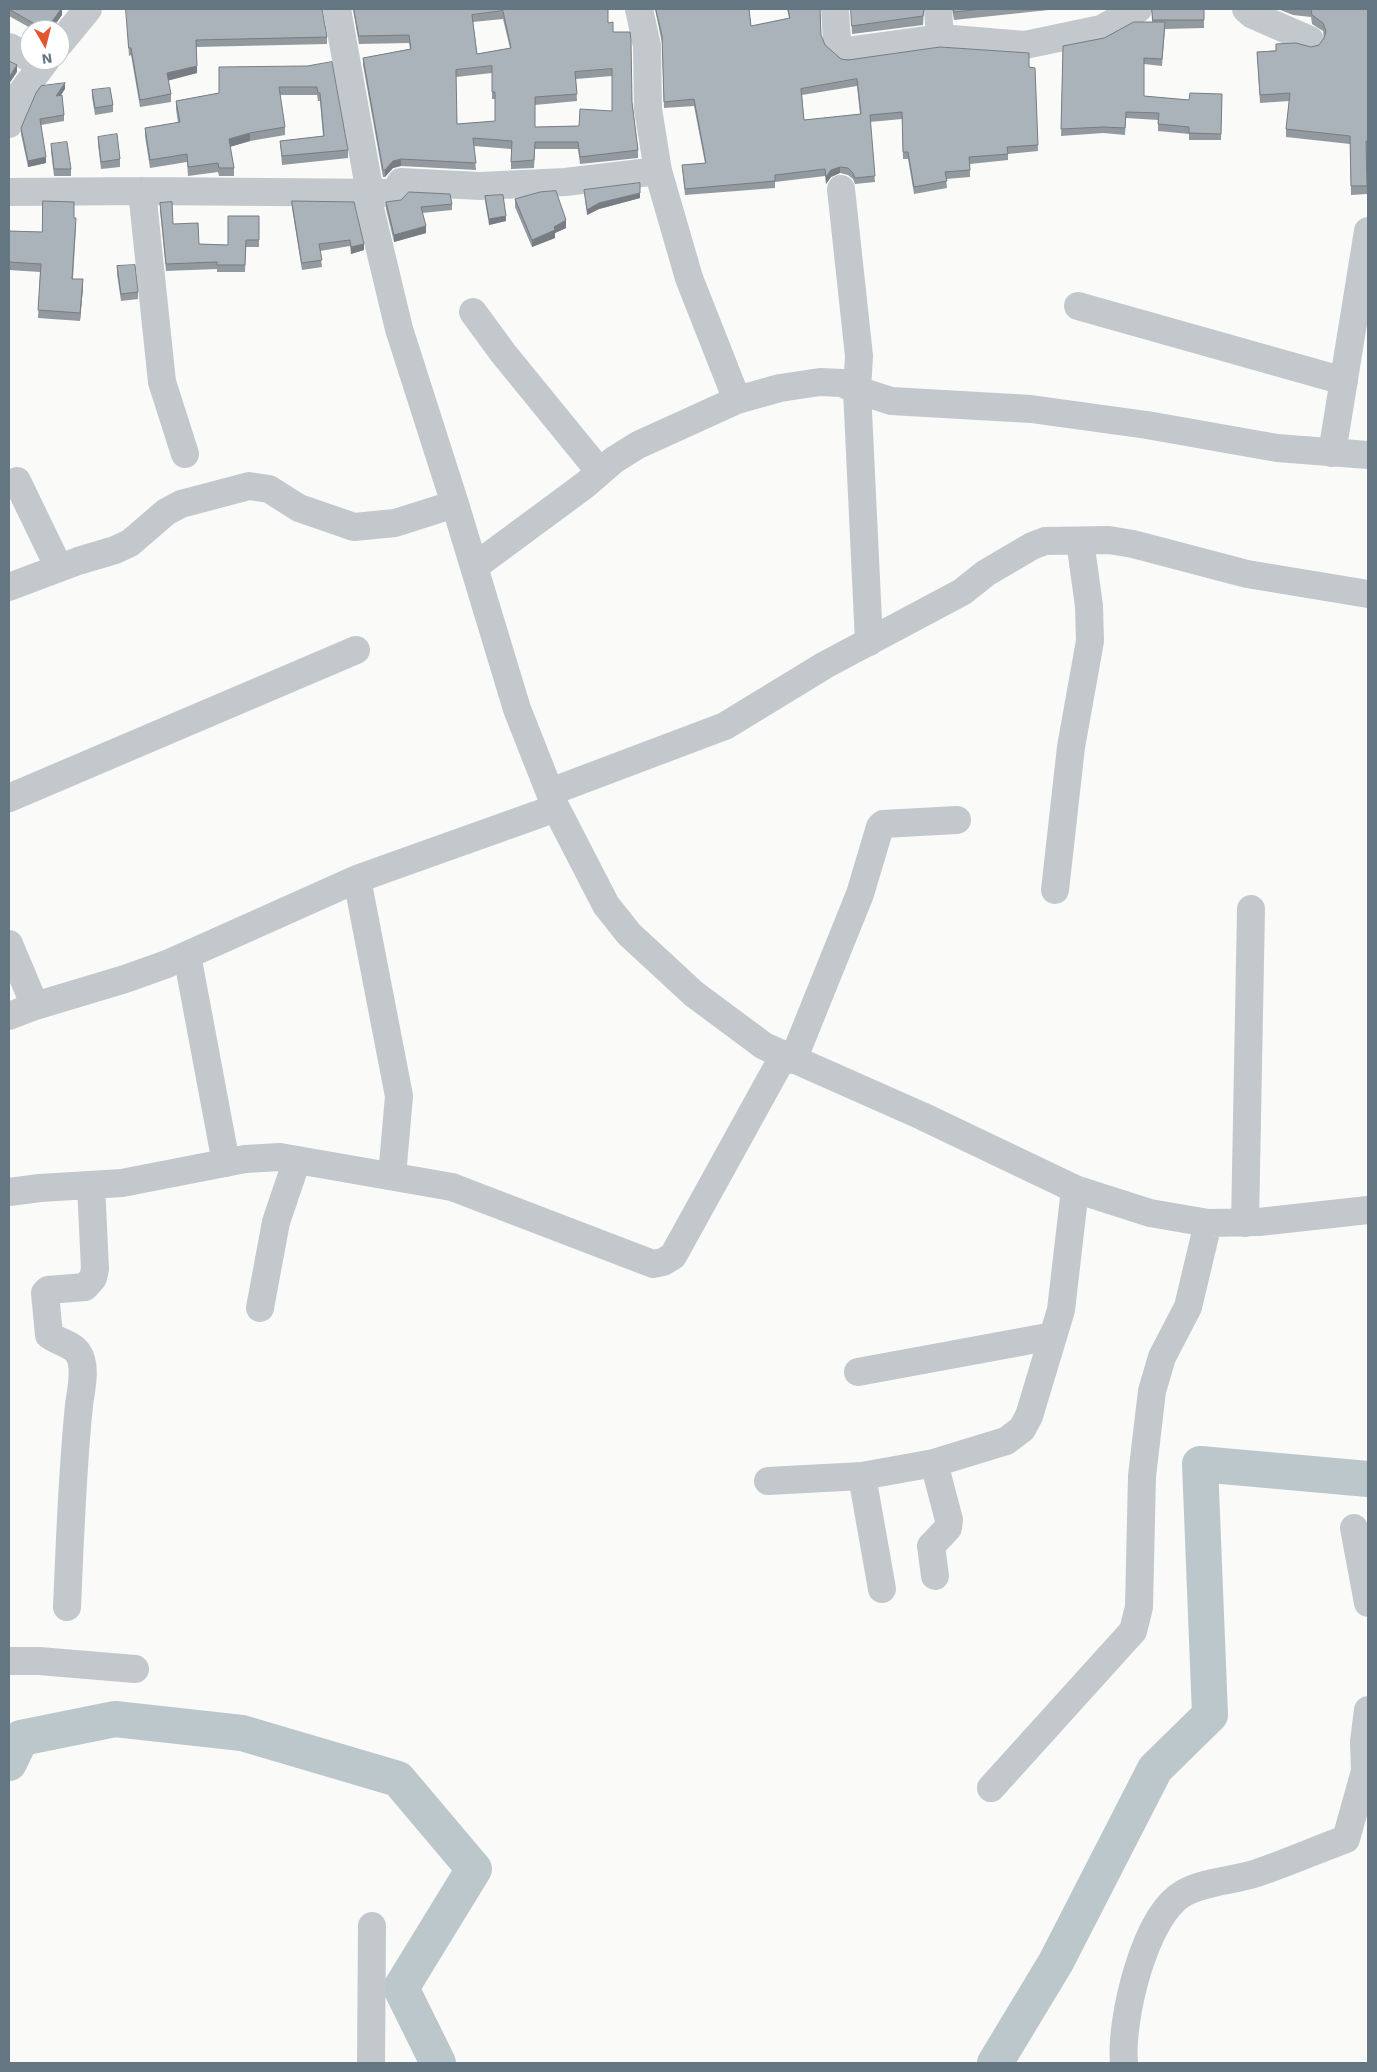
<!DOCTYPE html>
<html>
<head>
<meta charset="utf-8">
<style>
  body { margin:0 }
  #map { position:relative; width:1377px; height:2072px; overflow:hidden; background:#fafaf8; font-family:"Work Sans",sans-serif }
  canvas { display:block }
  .frame { position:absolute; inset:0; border:10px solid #657683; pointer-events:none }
  .north { position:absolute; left:20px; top:20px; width:50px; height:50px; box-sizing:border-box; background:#fff; border:1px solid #c1c8cd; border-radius:50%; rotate:172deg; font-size:14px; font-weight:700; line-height:20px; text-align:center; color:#657683 }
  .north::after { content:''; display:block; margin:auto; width:18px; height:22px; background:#e4572e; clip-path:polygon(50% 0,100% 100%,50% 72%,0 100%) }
</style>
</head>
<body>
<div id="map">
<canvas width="1377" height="2072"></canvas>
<div class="frame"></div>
<div class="north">N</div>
</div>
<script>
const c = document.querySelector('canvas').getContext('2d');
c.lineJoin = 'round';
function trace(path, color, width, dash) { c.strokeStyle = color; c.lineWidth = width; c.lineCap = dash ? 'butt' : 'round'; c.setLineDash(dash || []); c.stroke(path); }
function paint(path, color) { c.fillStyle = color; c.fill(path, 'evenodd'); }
const river = new Path2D(`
  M9,1763L21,1738L115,1719L242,1733L398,1779L474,1869L401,1988L438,2063
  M995,2063L1056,1962L1155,1769L1210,1715L1200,1464L1368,1479`);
const minor = new Path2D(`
  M337,9L370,193V208L399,329L455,504L517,709L556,808L606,905L629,934L694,994L764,1046L922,1116L1075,1189L1150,1213L1208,1223L1259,1222L1368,1210
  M639,9L647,46L648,109L658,171L689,278L737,400
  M835,9L837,41L846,51L940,38L1025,45L1101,29L1138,9
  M938,9L940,38
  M1246,9L1253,15L1310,40
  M60,43L88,9
  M9,47L30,58
  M9,124L22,92L46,60
  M841,189L859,356L857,390L869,642
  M142,191L162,382L185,454
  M9,192L142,191L394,193L401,182L480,186L565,182L658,171
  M1078,306L1344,381
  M473,312L503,353L600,472
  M1332,453L1368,231
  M17,481L59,568
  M474,567L585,485L614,460L638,445L737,400L780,388L820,382L842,383L857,390L891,401L1031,409L1147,425L1277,448L1368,455
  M9,587L78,561L115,550L130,543L166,512L181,504L249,486L269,489L299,508L354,527L395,523L455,504
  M550,792L725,726L825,665L962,592L986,573L1032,546L1045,541L1109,540L1133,544L1247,574L1368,594
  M9,798L356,650
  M357,879L399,1096L392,1176
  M1055,890L1071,747L1090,641L1089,606L1080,541
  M9,944L35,1006
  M187,955L226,1163
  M9,1016L35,1006L125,979L167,964L357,879L556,808
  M793,1060L860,894L880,827L883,824L957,820
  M9,1192L40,1188L122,1183L245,1159L280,1157L452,1187L653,1264L663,1262L673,1256L784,1055
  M1245,1223L1251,909
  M260,1308L276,1222L297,1160
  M858,1372L1053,1336
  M934,1463L949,1520L948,1528L931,1546L935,1576
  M862,1476L882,1589
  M768,1481L862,1476L934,1463L1006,1441L1022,1429L1029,1416L1061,1310L1075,1189
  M1354,1528L1368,1603
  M67,1607C70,1540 72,1473 79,1405C81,1390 87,1366 78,1353C72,1344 58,1342 49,1335L45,1293L48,1290L85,1287L93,1278L95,1269L91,1185
  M9,1661H39L135,1669
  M991,1788L1133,1631L1139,1607L1142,1476L1152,1391L1162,1357L1188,1307L1208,1223
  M371,2063L372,1926
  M1124,2063C1120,2021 1144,1915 1184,1893C1206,1881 1233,1881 1257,1873C1287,1863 1316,1850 1346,1839L1365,1771L1364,1742L1368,1710`);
const wall = new Path2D(`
  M9,9H62V15L51,30H34L9,16Z
  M126,9H322L327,37V44L196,47L197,73L168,80L171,94V102L140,107L131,55L129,56Z
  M353,9H608V23L613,32L632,102L638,150V158L580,164L578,149H535L534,168L511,169V149L474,146L476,170L401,166L393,168L385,177H383L363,65V58L410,49L409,43L359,44ZM503,19L510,48L477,54L473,22ZM492,73V99H495V121L457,124L456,77ZM612,76V111L579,126L535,127V105L577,101L576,79Z
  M655,9H749L751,26L789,18L787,9H820L821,35L825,45L841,59L1029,67L1035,68L1038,151L1008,154V160L970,164V177L946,179L947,188L914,194L908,159H903L902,119L870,122L875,182L855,184L853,179L848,175L840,173L831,177L826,184L825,176L775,182V188L685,195L682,165L705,163L694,106L664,108L662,43ZM857,86L860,114L804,120L802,95Z
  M851,9H924L923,25L852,34Z
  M952,9H1058L954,20Z
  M1152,9H1204V28L1165,29L1162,66L1144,64V96L1189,100L1222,94L1221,140H1189V134L1158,131V120L1126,118L1125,135L1103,133L1061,136L1063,46L1104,38L1152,22Z
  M1278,9H1368V149H1367V194L1351,195L1350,144L1286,137V129L1289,101L1260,103L1257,52L1311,47L1319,45L1324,38L1323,31L1312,24L1311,17L1293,15Z
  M307,66L348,150V158L282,165L280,141L323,136L320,101H318L317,95H280L285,127V135L250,141L230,147L234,168V176H219L218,172L188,176L187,162L150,168L145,136V128L178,123L176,109V101L219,93Z
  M65,89L61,95L64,115V121L41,125L46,163L28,167L21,134V128Z
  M92,90L113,105V112L95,115L92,97Z
  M98,137L120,159V167L101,169L98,144Z
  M51,144L71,169V176H54L51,151Z
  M584,190L640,198L599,209L587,215Z
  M485,196L506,221L489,225L485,201Z
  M515,199L566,228L555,233V238L532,247L515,207Z
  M292,201L364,250L351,254L350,246L320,251L322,267L302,270L292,208Z
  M386,202L452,204V210L422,213L426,233L394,242L386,209Z
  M160,203L173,224L199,244L228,245L259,216V247H246L245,272H217V269L166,271L160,210Z
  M74,218L76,226L73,279L83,287L80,321L38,318L40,272L9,270V231L42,232Z
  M117,266L138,292V299L121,301L117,274Z`);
const shadedWall = new Path2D(`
  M61,9H62V15L51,30H46Z
  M17,65V72L9,84V77Z
  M197,66V73L167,81V73Z
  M65,83V89L56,102V96Z
  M250,133V141L229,147V139Z
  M46,157V163L28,167V161Z
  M401,159V166L393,168L385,177V170L393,161Z
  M840,167V173L831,177L826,184V177L831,170Z
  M640,193V198L599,209L587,215V210L599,203Z
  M506,216V221L489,225V219Z
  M566,220V228L555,233V238L532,247V240Z
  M426,226V233L394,242V235Z
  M364,244V250L351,254V247Z
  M83,279V287L80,321V313Z`);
const building = new Path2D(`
  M9,9H61L46,30Z
  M126,9H322L327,37L196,40L197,66L167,73L171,94L140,100L131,48H129Z
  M354,9H608V23L613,22V32H630L631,40L632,102L638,150L580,157L578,142H535L534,160L511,162L512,141L473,138L476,163L401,159L393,161L385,170H383L363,58L411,49L409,35L359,36ZM503,11L511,48L477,54L472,15ZM492,66V92H495V121L457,124L456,70ZM612,69V111L580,109L579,126L535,127V97L577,94L575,72Z
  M656,9H749L751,26L790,18L788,9H820L821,35L825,45L841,59L848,60L940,47L1029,53V67L1035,68L1038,145L1007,147L1008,154L969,157L970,170L945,172L947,181L914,187L908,152H903L902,112L870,115L875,176L855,178L853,173L848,168L840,167L831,170L826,177L825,169L775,175V181L685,189L682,165L706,163L694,99L664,102L662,36ZM857,79L861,114L804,120L801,89Z
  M851,9H924L923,16L852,26Z
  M954,9H983L954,12Z
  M1152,9H1204V20H1153Z
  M1308,9H1368V141H1366L1367,186H1351L1350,136L1286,129L1290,93L1260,95L1257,52L1276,51V44L1296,43L1311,47L1319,45L1324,38L1326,31L1323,23L1312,15L1311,9Z
  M1134,22H1165L1162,59L1144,58V96L1189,100L1190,93L1222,94L1221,134L1189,133V127L1158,124L1159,113L1126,112L1125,128L1103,127L1061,129L1063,46L1104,38Z
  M9,61L17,65L9,77Z
  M332,62L348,150L282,156L280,141L324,136L320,93H318L317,87H279L285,127L250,133L229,139L234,168H219L218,163L188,167L187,154L150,160L145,128L180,122L176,101L219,93V67L307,66Z
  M65,83L56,96L62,95L64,115L40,119L46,157L28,161L21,128L36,93L41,86Z
  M110,88L113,105L95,108L92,90Z
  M117,134L120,159L101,162L98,137Z
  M67,142L71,169H54L51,144Z
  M640,183V193L599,203L587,210L584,190Z
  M556,191L566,220L554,227L555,230L532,240L515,199L540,192Z
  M409,192L450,194L452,204L421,207L426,226L394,235L386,202L401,200Z
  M503,195L506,216L489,219L485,196Z
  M43,201L74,202V218H76L72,279H83L80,313L38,310L41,264L9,262V231L42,232Z
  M292,201L354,202L364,244L351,247L350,240L319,244L322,260L302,263Z
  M172,202L173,224L198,223L199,244L228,245V216H259V240H246L245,265H217V262L166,264L160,203Z
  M135,265L138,292L121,294L117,266Z`);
trace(river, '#bbc7cb', 36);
trace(minor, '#c3c8cc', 28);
paint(wall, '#929a9f');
paint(shadedWall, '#777d82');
paint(building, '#aab3b9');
trace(building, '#777d82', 1);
</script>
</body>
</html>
